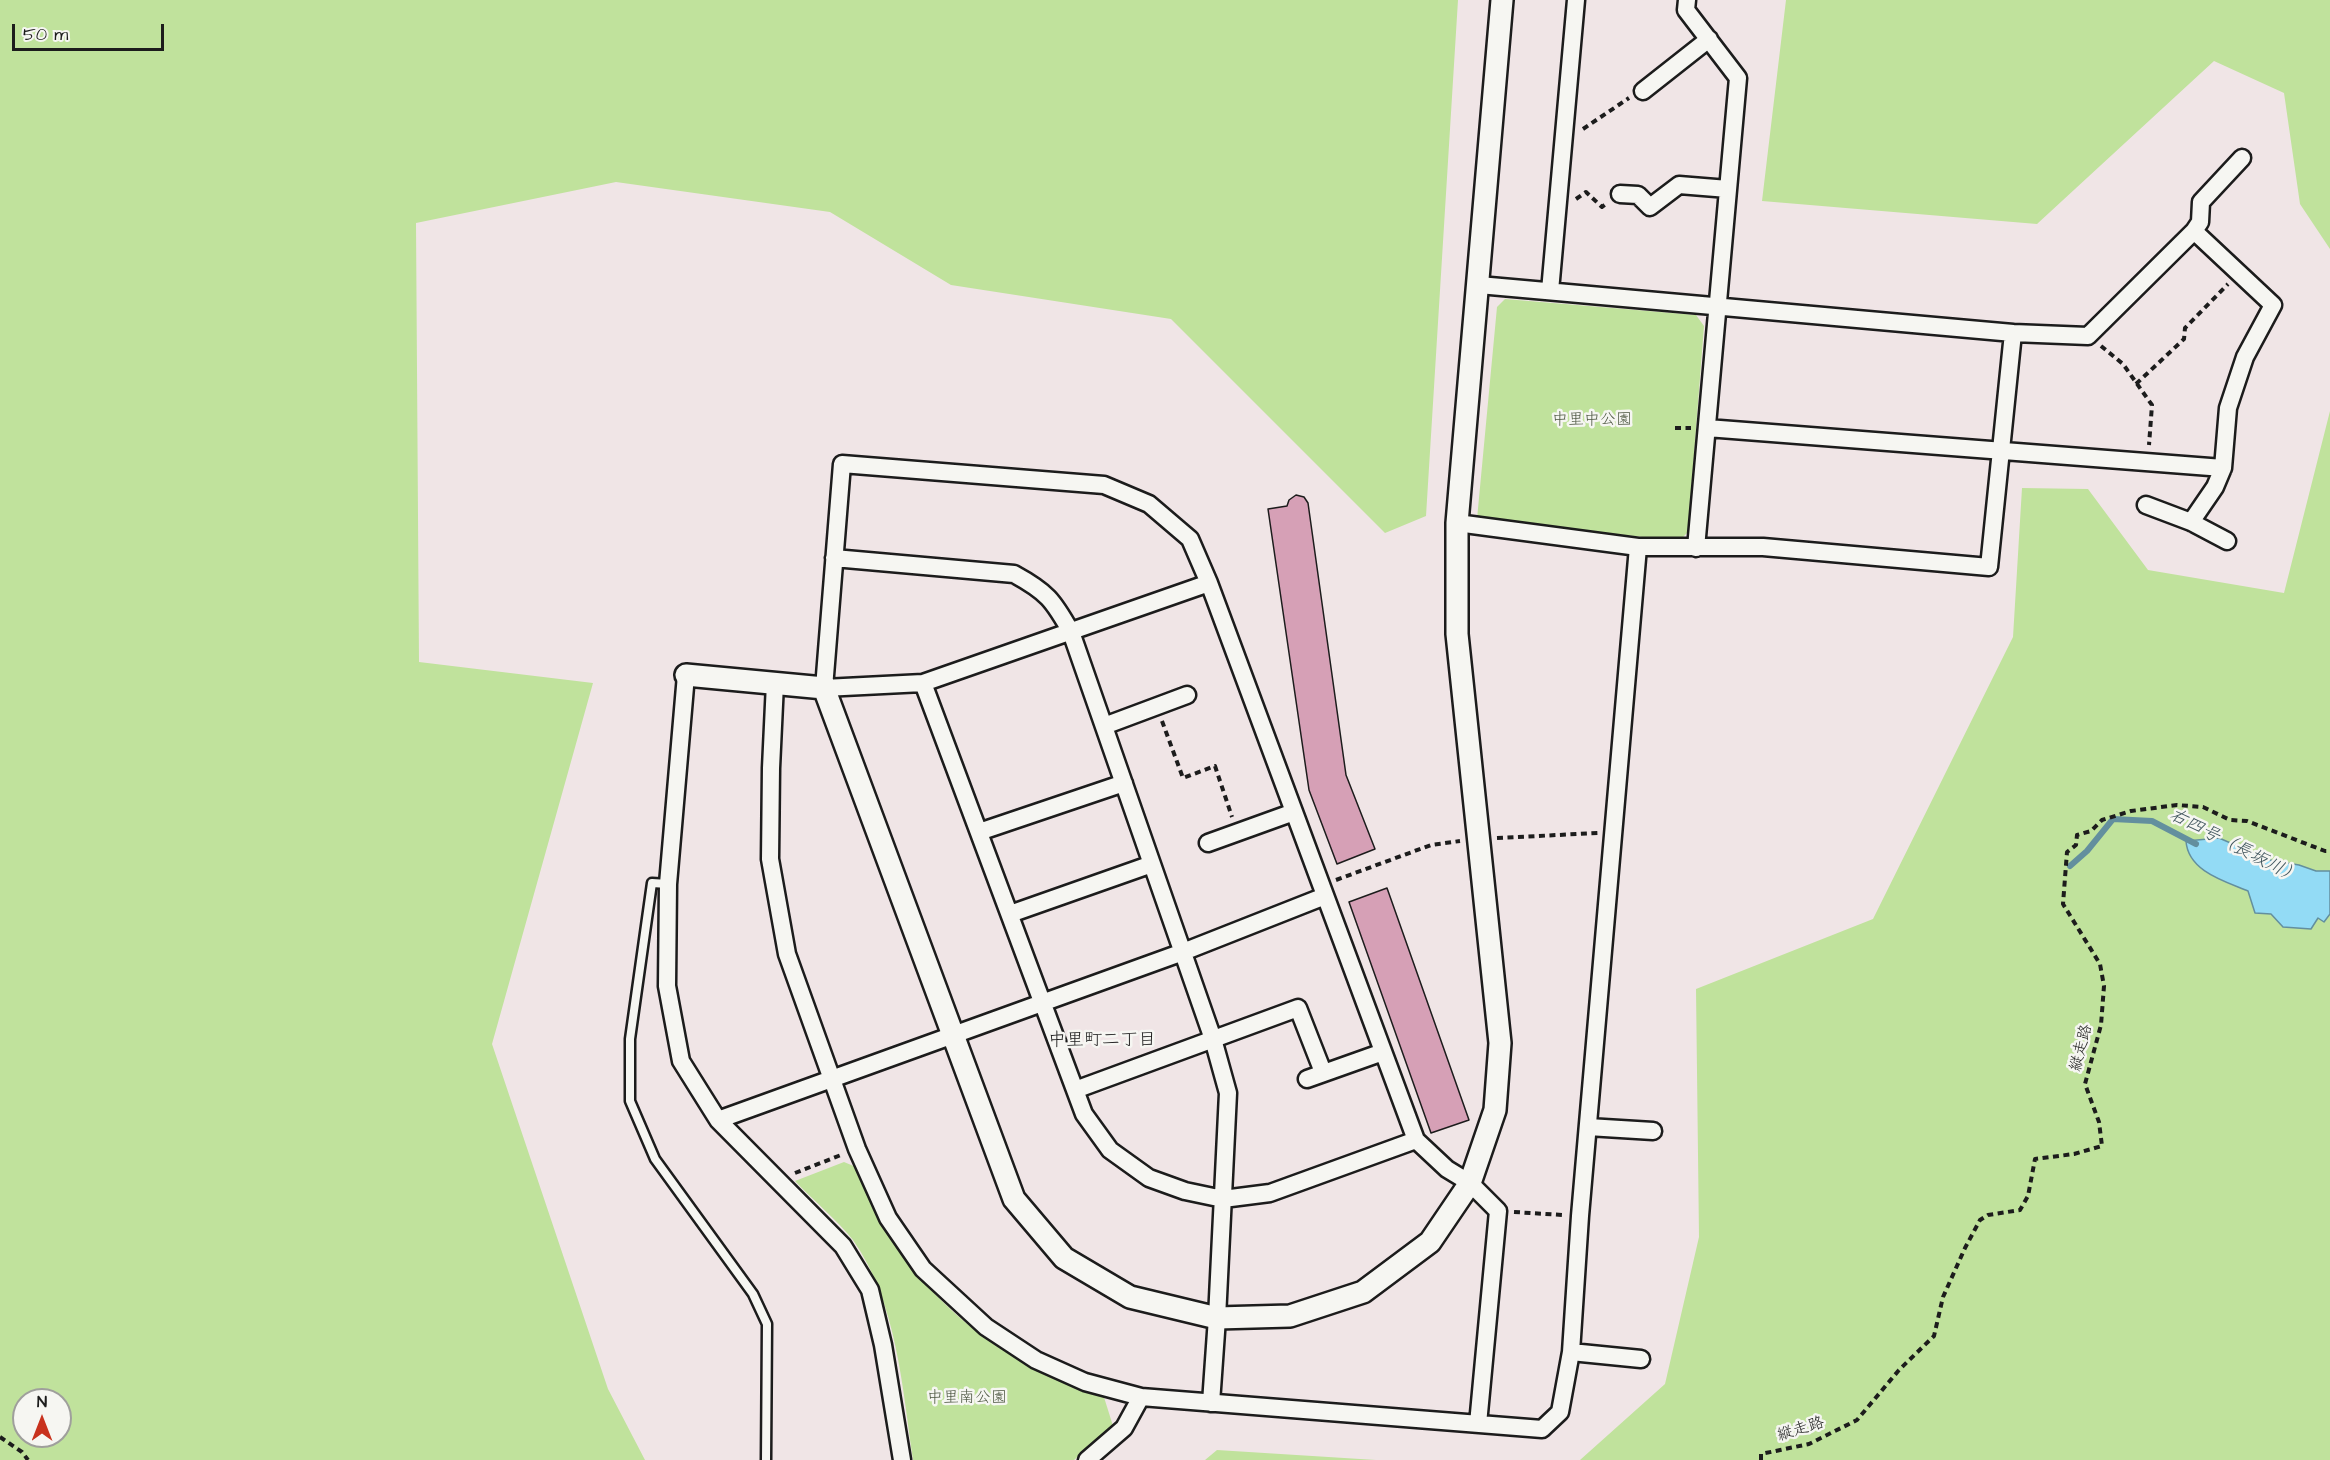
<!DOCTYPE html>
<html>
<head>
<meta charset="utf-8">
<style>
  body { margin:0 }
  #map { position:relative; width:2330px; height:1460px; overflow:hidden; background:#f0e5e6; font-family:"Architects Daughter",sans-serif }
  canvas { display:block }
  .north { position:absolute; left:12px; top:1388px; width:60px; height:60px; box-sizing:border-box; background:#f6f6f2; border:2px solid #9f9f9c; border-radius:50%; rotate:0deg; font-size:16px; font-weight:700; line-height:24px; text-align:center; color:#1c1c1c }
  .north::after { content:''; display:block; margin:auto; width:21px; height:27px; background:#c8321e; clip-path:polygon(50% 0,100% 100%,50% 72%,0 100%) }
  .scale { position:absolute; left:12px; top:24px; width:152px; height:27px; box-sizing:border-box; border:3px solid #1c1c1c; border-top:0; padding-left:8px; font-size:18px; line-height:21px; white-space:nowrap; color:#1c1c1c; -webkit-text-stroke:4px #f6f6f2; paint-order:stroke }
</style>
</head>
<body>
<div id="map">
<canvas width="2330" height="1460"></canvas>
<div class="north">N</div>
<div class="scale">50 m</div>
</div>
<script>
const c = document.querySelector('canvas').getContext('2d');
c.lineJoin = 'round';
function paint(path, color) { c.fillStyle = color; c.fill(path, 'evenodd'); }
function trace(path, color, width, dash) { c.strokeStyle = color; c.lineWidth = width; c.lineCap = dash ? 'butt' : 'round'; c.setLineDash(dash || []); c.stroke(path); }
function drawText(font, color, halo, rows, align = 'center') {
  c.font = font + ' "Architects Daughter","Klee One",sans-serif'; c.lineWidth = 5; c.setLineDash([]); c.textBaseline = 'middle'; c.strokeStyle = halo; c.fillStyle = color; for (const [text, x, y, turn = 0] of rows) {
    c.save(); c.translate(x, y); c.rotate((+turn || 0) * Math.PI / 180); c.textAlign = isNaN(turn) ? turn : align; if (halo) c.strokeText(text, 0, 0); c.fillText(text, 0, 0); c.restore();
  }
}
const green = new Path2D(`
  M0,0H1458L1426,516L1385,533L1171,319L951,285L830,212L616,182L416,223L419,662L593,683L492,1044L608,1389L645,1460H0ZM24,1400H60V1436H24Z
  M1786,0H2330V249L2300,204L2284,93L2214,61L2037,224L1762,201Z
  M1505,299L1696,315L1704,326L1688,532L1679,541L1477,519L1497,307Z
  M2330,411V1460H1580L1665,1384L1699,1237L1696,989L1873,919L2013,637L2022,488L2088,489L2148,570L2284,593Z
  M844,1162L856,1167C864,1186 872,1207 882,1225C920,1290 986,1349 1055,1378C1071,1385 1085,1392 1103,1394L1113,1426L1074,1460H913C902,1386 897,1303 853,1240C838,1221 812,1199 795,1181Z
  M1217,1450L1376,1460H1205Z`);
const water = new Path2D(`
  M2219,838L2270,860L2299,865L2316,871H2330V914L2324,922L2318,918L2311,929L2283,927L2271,914L2255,913L2248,891C2224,881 2188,871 2186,841Z`);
const stream = new Path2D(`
  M2070,866L2087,851L2113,819L2152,821L2196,844`);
const building = new Path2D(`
  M1296,495L1304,497L1308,503L1346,775L1375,849L1337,864L1309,790L1268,509L1287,506L1289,500Z
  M1387,888L1469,1120L1431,1133L1349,902Z`);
const path = new Path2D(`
  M1583,129L1629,98
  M1576,199L1586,192L1602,207L1607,203
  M2101,346L2123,364L2152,405L2149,445
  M2136,384L2184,339L2185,328L2228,284
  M1675,428H1691
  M1162,721L1183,778L1215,766L1232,817
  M1497,838L1598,833
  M1336,880L1431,845L1460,841
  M795,1173L841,1155
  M1514,1212L1563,1215
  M0,1437L22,1452L28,1460
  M1761,1460V1454L1809,1444L1857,1420L1899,1370L1934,1336L1943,1297L1965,1248L1980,1220L1988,1215L2020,1210L2028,1196L2035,1159L2074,1154L2102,1146L2099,1122L2085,1084L2101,1025L2104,986L2100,964L2063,904L2067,852L2076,845L2077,835L2091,831L2102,820L2131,811L2177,805L2203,807L2230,820L2247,821L2325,851H2330`);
const service = new Path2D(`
  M668,884L652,883L630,1039V1101L655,1159L753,1294L767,1324L766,1460`);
const minor = new Path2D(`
  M1687,0L1686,10L1738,78L1696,548
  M1643,91L1709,39
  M1620,194L1638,195L1650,207L1679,185L1728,189
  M2194,231L2200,222L2201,202L2242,158
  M1479,285L2013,333L2088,336L2194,231L2273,305L2245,357L2228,408L2223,468L1707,428
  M1550,291L1576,0
  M2146,505L2191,522L2227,541
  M2191,522L2215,487L2223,468
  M1457,523L1638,547H1763L1989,567L2013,333
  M834,558L1014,574C1047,592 1053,600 1071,632L1213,1039L1228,1093L1217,1318L1211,1403
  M1209,583L923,683L824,688L842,464L1104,485L1149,504L1190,539L1209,583L1416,1140L1447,1169L1470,1183L1498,1211L1478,1424
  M686,675L668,884L667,986L681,1061L718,1120L843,1246L870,1290L883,1345L902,1460
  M775,683L771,768L770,859L787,954L857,1149L888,1218L923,1269L986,1327L1036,1360L1085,1382L1141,1397L1542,1429L1560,1412L1571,1352L1580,1216L1638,547
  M923,683L1084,1114L1110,1150L1149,1178L1185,1191L1223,1199L1270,1193L1416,1140
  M1104,726L1187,695
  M979,832L1124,783
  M1208,843L1294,812
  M1010,914L1152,864
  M1307,1079L1383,1052
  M1075,1090L1298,1008L1323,1072
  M718,1120L1183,952L1325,896
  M1588,1127L1653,1131
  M1571,1352L1641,1359
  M1087,1460L1124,1428L1141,1397`);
const tertiary = new Path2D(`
  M686,675L824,688L1014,1199L1064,1258L1130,1297L1217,1318L1290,1316L1363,1292L1430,1242L1470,1183L1495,1110L1500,1043L1457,634V523L1502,0`);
const parkNames = [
  ["中里中公園",1592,421],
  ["中里南公園",967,1399]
];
const streetNames = [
  ["縦走路",2082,1048,-76],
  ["縦走路",1801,1430,-17]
];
const waterNames = [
  ["右四号（長坂川）",2234,847,27]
];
const neighbourhoodNames = [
  ["中里町二丁目",1102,1041]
];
paint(green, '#c0e29c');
paint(water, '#93dbf5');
trace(water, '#638f9e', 1.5);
trace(stream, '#638f9e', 6);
paint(building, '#d6a0b6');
trace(building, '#1c1c1c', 1.5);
trace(service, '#1c1c1c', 13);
trace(minor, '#1c1c1c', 21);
trace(tertiary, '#1c1c1c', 26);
trace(path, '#1c1c1c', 4, [6, 4.5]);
trace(service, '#f6f6f2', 8);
trace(minor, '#f6f6f2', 16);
trace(tertiary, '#f6f6f2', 21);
drawText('16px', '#4d5742', '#f6f6f2', parkNames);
drawText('16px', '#1c1c1c', '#f6f6f2', streetNames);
drawText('italic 18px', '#40555d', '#f6f6f2', waterNames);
drawText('18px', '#1c1c1c', '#f6f6f2', neighbourhoodNames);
</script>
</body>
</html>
